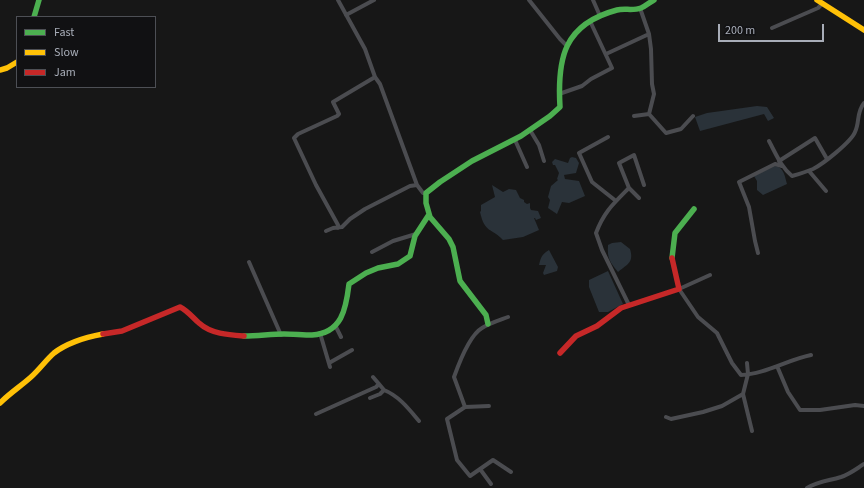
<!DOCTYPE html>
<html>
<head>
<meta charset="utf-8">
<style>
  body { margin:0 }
  #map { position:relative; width:864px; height:488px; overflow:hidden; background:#171717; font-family:"Source Sans 3",sans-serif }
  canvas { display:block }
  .legend { position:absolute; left:16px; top:16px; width:140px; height:72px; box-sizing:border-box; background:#111113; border:1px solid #4d4f55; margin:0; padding:5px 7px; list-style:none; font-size:12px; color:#a8adb8 }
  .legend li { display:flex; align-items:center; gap:8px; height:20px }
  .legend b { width:20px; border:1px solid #4d4f55 }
  .scale { position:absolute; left:718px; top:24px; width:106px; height:18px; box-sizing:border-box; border:2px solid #a8adb8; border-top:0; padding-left:5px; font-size:12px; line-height:14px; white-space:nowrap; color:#a8adb8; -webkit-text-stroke:3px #111113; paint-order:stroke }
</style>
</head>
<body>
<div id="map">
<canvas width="864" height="488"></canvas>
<ul class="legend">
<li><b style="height:5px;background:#4caf50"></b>Fast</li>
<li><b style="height:5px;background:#ffc107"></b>Slow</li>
<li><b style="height:5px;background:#c62828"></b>Jam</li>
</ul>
<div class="scale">200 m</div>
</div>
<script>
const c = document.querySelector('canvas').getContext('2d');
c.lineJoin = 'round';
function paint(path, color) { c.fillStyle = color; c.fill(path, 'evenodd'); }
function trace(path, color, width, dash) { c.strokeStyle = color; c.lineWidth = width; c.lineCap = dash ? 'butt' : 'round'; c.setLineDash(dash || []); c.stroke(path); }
const water = new Path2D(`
  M757,106L767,107L774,118L768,121L764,114L700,131L695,117L707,113Z
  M572,157L576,158L579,163L576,173L564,175L565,179L579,181L585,196L569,203L562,202L557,214L548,208L550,200L548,197L551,186L558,180L557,179L559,173L555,165H553L552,162L555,159L568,163L570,158Z
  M775,166C784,167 785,177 787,184L763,195L757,190V181L754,176Z
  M492,185L503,192L509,189L516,190L520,198L524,200V202L527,204L530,203V208L531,210L538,211L541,218L536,220L535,218H534L539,230L523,237L503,240C491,227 485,234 480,212L481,211V205L495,197Z
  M621,242L630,249C634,262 628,264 618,272C610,262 607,259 608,245L612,243Z
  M549,250L558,267L557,271L544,275L543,273L546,265H539C541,257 542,254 549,250Z
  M608,271L623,304L608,312H599L589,287V280Z`);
const street = new Path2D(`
  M338,0L365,49L375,77L380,84L417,185L423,193H426
  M529,0L560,39L567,46
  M593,0L600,16
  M640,8L649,34L651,49L652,84L654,94L649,114L666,133L681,129L693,116
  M346,15L374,0
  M772,28L818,8L822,4
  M606,54L649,34
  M559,94L582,86L591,79L612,68L590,21
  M634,116L649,114
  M530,130L539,145L544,161
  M608,137L579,153L592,182L616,201
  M515,140L527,167
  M769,141C776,154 781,167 792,176C799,174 806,172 813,169C823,164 851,142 855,132C860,122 856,113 864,103
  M779,161L815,138L827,159
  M809,171L826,191
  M629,188L619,163L634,155L644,185
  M338,228V225L316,185L294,138L298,134L337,116L339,114L333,102L375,77
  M326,231L333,228L342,227L350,219L365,209L410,186L417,185
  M372,252L393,241L416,234
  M758,253L755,241L749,207L739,182L775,164L782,166
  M249,262L281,335
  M710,275L679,289L698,317L717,333L732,363L741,375C765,374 787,360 811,355
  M629,305L602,250L596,233C604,212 613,204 629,188L639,198
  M335,325L341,337
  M320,333L330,367
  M329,363L352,350
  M777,366L788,392L800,410H820L855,405L864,406
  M373,377L379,384
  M384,390C399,396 409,409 419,421
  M743,394L748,374L747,363
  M489,406L465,407L454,377C459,363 470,335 482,328C490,323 500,320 508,317
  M465,407L447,419L457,460L470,476L493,460L511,472
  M316,414L376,387L379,384L384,390L380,394L370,398
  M666,417L671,419L703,412L722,406L743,394L752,431
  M480,469L491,484
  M807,488C819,481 828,481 841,477C850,474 856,469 864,464`);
const fast = new Path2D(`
  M34,17L39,0
  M672,258L675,233L694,209
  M488,324L486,315L460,281L453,247L449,239L430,217L426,203V193L440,182L472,161L521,136L550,116L560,107C557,58 564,24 617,10C624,8 633,11 641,8C646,6 650,2 654,0
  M244,336C258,336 271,334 284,334C293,334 303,335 312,335C342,333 346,309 349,284L366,273L378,268L398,264L410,256L415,236L428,216`);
const slow = new Path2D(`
  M817,0L864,30
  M0,70L7,68L17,62
  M0,403C10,393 21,386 31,377C39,370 46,360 54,353C67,343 87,337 103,334`);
const jam = new Path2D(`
  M103,334L122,331L180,307C188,311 193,318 199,323C211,334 229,335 244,336
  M560,353L576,336L597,326L621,308L679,289L672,258`);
paint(water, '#2a3239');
trace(street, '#4b4c50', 4);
trace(fast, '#4caf50', 5.5);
trace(slow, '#ffc107', 5.5);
trace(jam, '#c62828', 5.5);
</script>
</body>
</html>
